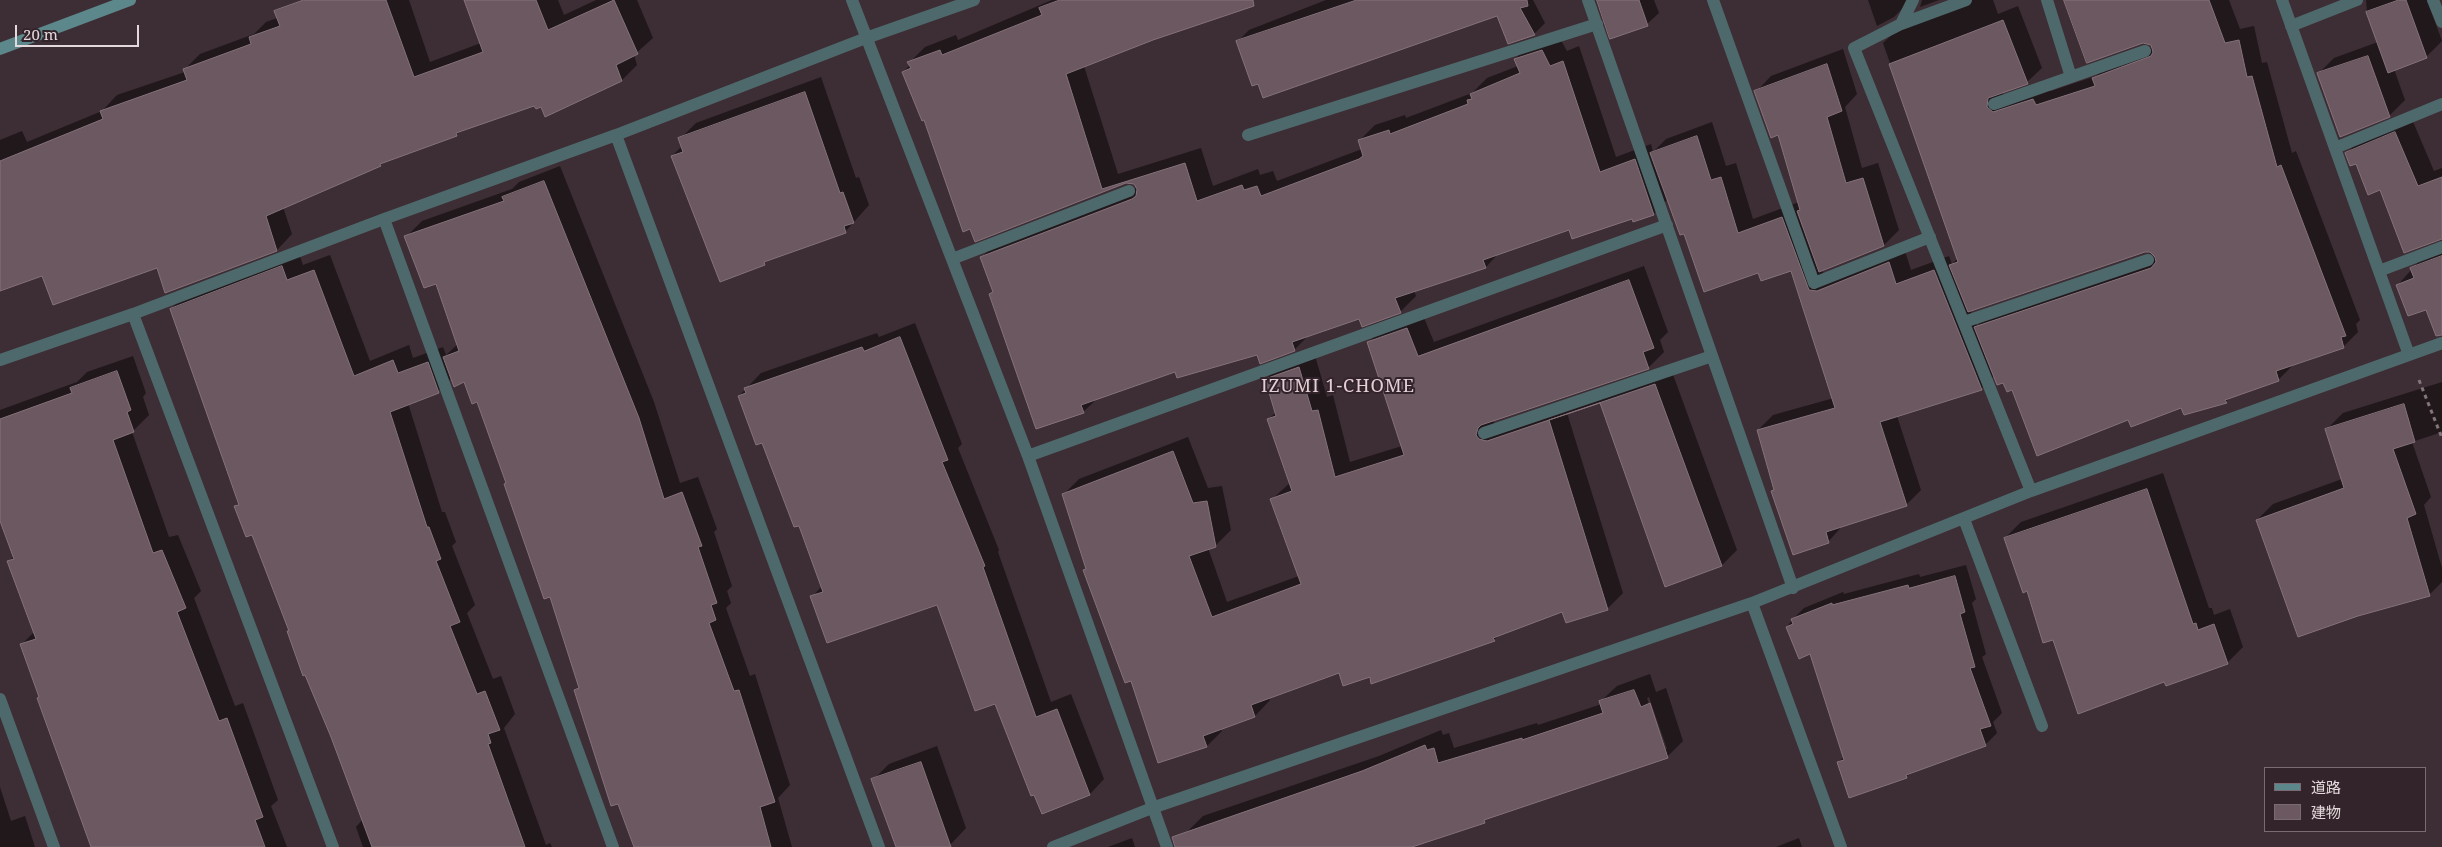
<!DOCTYPE html>
<html>
<head>
<meta charset="utf-8">
<style>
  body { margin:0 }
  #map { position:relative; width:2442px; height:847px; overflow:hidden; background:#3d2d34; font-family:"Noto Serif","Noto Sans JP",serif }
  canvas { display:block }
  .legend { position:absolute; left:2264px; top:767px; width:162px; height:65px; box-sizing:border-box; background:#33232a; border:1px solid #796b71; margin:0; padding:6px 9px; list-style:none; font-size:15px; color:#e3d8dc }
  .legend li { display:flex; align-items:center; gap:10px; height:25px }
  .legend b { width:25px; border:1px solid #796b71 }
  .scale { position:absolute; left:15px; top:25px; width:124px; height:22px; box-sizing:border-box; border:2px solid #e3d8dc; border-top:0; padding-left:6px; font-size:15px; line-height:18px; white-space:nowrap; color:#e3d8dc; -webkit-text-stroke:4px #33232a; paint-order:stroke }
</style>
</head>
<body>
<div id="map">
<canvas width="2442" height="847"></canvas>
<ul class="legend">
<li><b style="height:6px;background:#5c888c"></b>道路</li>
<li><b style="height:14px;background:#6b5860"></b>建物</li>
</ul>
<div class="scale">20 m</div>
</div>
<script>
const c = document.querySelector('canvas').getContext('2d');
c.lineJoin = 'round';
function paint(path, color) { c.fillStyle = color; c.fill(path, 'evenodd'); }
function trace(path, color, width, dash) { c.strokeStyle = color; c.lineWidth = width; c.lineCap = dash ? 'butt' : 'round'; c.setLineDash(dash || []); c.stroke(path); }
function drawText(font, color, halo, rows, align = 'center') {
  c.font = font + ' "Noto Serif",serif'; c.lineWidth = 4; c.setLineDash([]); c.textBaseline = 'middle'; c.strokeStyle = halo; c.fillStyle = color; for (const [text, x, y, turn = 0] of rows) {
    c.save(); c.translate(x, y); c.rotate((+turn || 0) * Math.PI / 180); c.textAlign = isNaN(turn) ? turn : align; if (halo) c.strokeText(text, 0, 0); c.fillText(text, 0, 0); c.restore();
  }
}
const shadow = new Path2D(`
  M306,0H409L430,62L481,43L465,0H558L564,15L596,0H637L653,38L634,55L637,65L622,80L542,105L535,104L461,130L457,134L386,160L381,165L283,207L292,234L277,250L166,292L157,267L43,274L0,290V140L22,131L27,142L102,111L117,95L185,72L184,70L200,54L254,34L266,22L283,16Z
  M1052,0H1232L1153,39L1084,66L1118,174L1201,148L1213,186L1258,169L1260,175L1273,171L1277,181L1362,149L1359,141L1375,125L1405,115L1406,118L1472,93L1487,78L1518,66L1515,59L1531,43L1558,35L1567,51L1579,46L1616,157L1651,144L1653,152L1666,139L1712,122L1726,166L1736,163L1753,219L1799,202L1779,133L1756,92L1771,76L1843,49L1857,94L1845,107L1862,168L1878,163L1899,230L1884,245L1822,270L1824,275L1904,248L1911,270L1949,256L1952,264L1958,258L1883,43L1898,29L1967,0H1993L1998,14L2018,6L2042,68L2027,82L2001,92L2008,98L2048,85L2051,91L2096,76L2108,64L2153,47L2151,43L2066,0H2229L2240,29L2254,26L2262,63L2267,62L2292,153L2296,151L2360,320L2356,324L2358,332L2343,347L2293,365L2278,380L2231,396L2226,402L2182,407L2129,418L2013,389L1995,375L1981,389L1897,416L1921,490L1906,505L1843,525L1828,542L1775,489L1758,430L1773,415L1834,398L1791,269L1759,271L1684,232L1668,199L1654,214L1633,220V218L1569,228L1499,253L1486,267L1414,290L1416,296L1400,312L1360,318L1309,335L1294,350L1258,353L1176,370L1098,398L1083,412L991,294L994,291L982,257L998,241L1137,188L1134,183L1126,182L975,240L903,72L910,65L909,63L925,47L956,35L958,40ZM2145,251H2151L2157,257L1990,313L1977,326L1970,310Z
  M1326,0H1533L1545,23L1534,34L1498,15L1238,41L1249,30Z
  M1598,0H1654L1659,13L1647,24L1611,37Z
  M1868,0H1911L1894,17L1877,26Z
  M1922,0H1939L1920,7Z
  M2366,0H2427L2442,41L2426,57L2394,69L2405,100L2389,116L2318,74L2334,58L2378,42L2367,12Z
  M821,77L856,178L859,177L869,205L845,232L768,259L764,264L672,156L682,146L680,139L696,123Z
  M2411,117L2434,171L2442,168V238L2381,188L2347,153L2362,137Z
  M560,166L654,402L680,483L698,477L717,529L714,532L732,586L727,591L731,603L726,608L750,676L755,674L790,785L778,798L792,847H634L575,690L580,686L550,596L478,400L465,381L452,378L438,391L408,403L442,512H445L456,542L452,546L475,605L467,613L493,679L501,676L515,714L504,728L546,845L550,843L552,847H363L356,827L363,819L252,533L236,507L240,503L171,309L187,293L298,251L303,265L330,255L370,361L409,345L413,358L443,347L446,355L458,344L436,282L406,237L422,221L512,189L519,182Z
  M2442,246V302L2397,286L2427,252Z
  M1644,266L1668,332L1660,340L1664,352L1649,367L1492,420L1495,424L1671,369L1737,550L1722,565L1666,585L1601,402L1567,413L1623,593L1608,608L1567,622L1563,611L1500,634L1494,640L1370,676L1339,671L1269,697L1270,700L1255,716L1221,728L1222,731L1207,746L1132,679L1085,570L1087,568L1064,494L1079,479L1188,437L1208,488L1222,486L1231,530L1215,546L1208,548L1227,602L1299,576L1272,499L1290,483L1268,420L1276,412L1266,379L1281,364L1314,352L1327,397L1333,395L1350,462L1402,446L1368,343L1384,327L1422,313L1434,342Z
  M915,323L962,444L958,448L999,550L998,552L1051,702L1071,694L1104,779L1090,794L996,702L937,603L812,597L822,586L799,524L763,441L739,396L761,373L877,333L879,337Z
  M133,356L146,393L143,397L149,415L132,432L169,537L178,535L201,591L194,598L235,706L243,703L278,800L271,806L287,847H92L22,644L34,632L9,561L14,556L0,517V410L77,382L87,372Z
  M2442,382V432L2412,442L2431,497L2424,505L2442,568V582L2429,595L2257,520L2273,504L2342,479L2327,429L2343,413Z
  M2163,473L2209,608H2212L2214,615L2230,609L2243,647L2227,663L2165,681L2054,638L2028,590L2005,538L2021,522Z
  M1966,565L1976,599L1972,603L1986,654L1982,657L2002,713L1993,722L1997,733L1985,745L1912,772L1906,777L1838,762L1844,757L1811,653L1787,627L1792,620L1804,608L1843,592L1844,594L1919,574L1920,577Z
  M1650,674L1656,692L1666,688L1683,741L1667,757L1489,816L1484,821L1408,847H1193L1187,832L1203,816L1379,756L1441,730L1443,735L1449,733L1454,748L1537,723L1538,725L1602,704L1601,701L1617,686ZM1649,697L1667,749H1664L1647,698Z
  M937,746L966,828L950,845L943,847H897L873,780L889,764Z
  M0,787L11,821L25,816L35,847H0Z
  M1132,838L1135,847H1108Z
  M1799,838L1802,847H1776Z`);
const building = new Path2D(`
  M304,0H386L414,77L483,52L464,0H536L548,30L614,0L638,54L616,65L622,81L545,117L541,107L536,109L534,106L456,133L457,136L380,164L381,166L266,216L277,251L165,293L157,268L53,305L42,276L0,291V161L103,119L100,111L187,80L183,69L251,44L249,37L280,26L274,11Z
  M1060,0H1253L1254,6L1153,40L1066,74L1102,189L1185,163L1197,201L1242,185L1244,190L1257,186L1261,196L1359,159L1363,156L1358,140L1389,130L1390,134L1468,104L1467,100L1472,99L1470,94L1520,73L1514,59L1542,50L1550,66L1563,61L1600,172L1635,159L1654,215L1633,222L1632,219L1572,239L1569,230L1483,260L1486,268L1395,298L1401,313L1362,327L1359,319L1292,342L1295,351L1260,364L1257,355L1177,378L1175,372L1081,405L1084,413L1036,429L989,294L993,292L980,257L1132,199L1136,196L1137,189L1134,184L1126,183L975,242L970,229L963,232L924,120L922,121L902,72L911,68L907,62L940,50L942,55L1042,15L1039,8Z
  M1357,0H1527L1528,6L1520,8L1535,35L1508,44L1497,16L1263,98L1258,84L1252,86L1236,41Z
  M1597,0H1639L1648,26L1610,39Z
  M2064,0H2209L2225,43L2239,40L2247,77L2252,76L2277,167L2281,165L2346,336L2341,337L2344,348L2276,371L2279,381L2225,400L2227,403L2184,415L2181,408L2131,427L2128,420L2037,456L2012,390L2007,392L2003,383L1997,385L1974,327L2151,268L2156,262L2155,257L2150,252H2145L1968,312L1949,265L1958,262L1889,64L2003,20L2028,84L1988,98L1987,107L1993,112L2033,99L2036,105L2095,86L2092,78L2151,56L2153,52L2151,45L2143,43L2087,63Z
  M2399,0H2406L2427,58L2388,73L2366,12Z
  M2368,56L2390,117L2340,137L2317,73Z
  M1827,64L1842,111L1827,117L1846,183L1863,178L1884,246L1819,272L1797,211L1800,210L1778,135L1771,138L1754,91Z
  M805,92L840,193L843,192L854,223L844,226L846,233L764,262L765,265L720,282L671,156L683,152L678,138Z
  M2395,132L2418,186L2442,177V239L2404,253L2380,190L2368,195L2356,164L2350,166L2345,153Z
  M1697,136L1711,180L1721,177L1738,233L1782,217L1809,290L1817,291L1889,262L1896,284L1934,270L1982,390L1880,422L1907,506L1826,532L1829,543L1793,555L1771,491L1774,490L1757,430L1835,408L1791,271L1761,281L1758,273L1704,292L1684,234L1680,235L1650,153Z
  M544,181L639,418L664,499L682,492L702,546L698,547L717,603L711,605L716,620L709,623L734,691L739,690L775,802L760,807L771,847H634L618,804L611,806L574,690L579,688L550,597L544,599L504,484L506,483L477,402L472,404L464,382L454,387L443,357L459,351L436,284L424,288L404,236L504,201L502,197Z
  M2442,256V335L2436,336L2426,310L2408,316L2396,285L2414,278L2410,268Z
  M282,266L287,280L314,270L354,376L393,360L398,373L428,362L439,393L390,412L427,527H429L441,559L436,561L460,622L450,626L477,694L485,691L500,730L488,734L491,743L488,744L525,847H372L331,737L305,675L303,676L287,631H289L252,535L246,537L234,506L239,505L170,309Z
  M1629,280L1654,348L1643,352L1649,369L1481,425L1478,428L1476,435L1479,439L1487,441L1655,384L1722,566L1665,587L1600,403L1549,420L1608,610L1566,623L1562,612L1493,638L1495,641L1371,684L1370,677L1343,686L1339,673L1251,705L1255,717L1203,736L1207,747L1158,763L1131,681L1125,683L1083,570L1086,569L1062,494L1173,451L1193,503L1207,501L1216,547L1189,556L1212,617L1301,584L1270,499L1292,491L1267,419L1276,416L1265,379L1299,367L1312,411L1318,410L1335,477L1404,455L1367,342L1407,328L1418,356Z
  M900,337L948,460L942,462L985,566L983,567L1036,717L1057,709L1090,795L1042,814L1034,795L1031,796L995,704L975,711L937,605L827,643L810,596L823,592L799,526L794,527L762,443L756,445L738,396L746,393L744,388L862,347L864,351Z
  M117,371L131,410L127,412L134,432L113,440L153,553L162,550L186,608L177,612L219,721L227,718L263,817L255,820L265,847H91L37,698L39,697L20,644L36,639L7,561L14,559L0,521V419L72,393L70,388Z
  M2404,404L2415,442L2393,449L2416,514L2407,518L2430,596L2358,616L2298,637L2256,520L2344,488L2325,429Z
  M2147,489L2193,624L2196,623L2198,630L2214,624L2228,664L2166,686L2164,682L2078,714L2053,640L2043,643L2027,591L2023,593L2004,538Z
  M1955,576L1965,612L1960,614L1975,667L1970,668L1991,726L1980,729L1986,746L1906,775L1907,778L1849,798L1837,762L1844,760L1810,654L1799,659L1786,627L1793,624L1791,619L1832,603V605L1908,585L1909,588Z
  M1634,690L1641,707L1650,703L1668,758L1484,820L1485,823L1412,847H1175L1172,837L1362,771L1425,745L1427,750L1434,748L1438,763L1522,738V740L1603,713L1599,701Z
  M921,762L951,847H896L871,779Z`);
const path = new Path2D(`
  M2419,380L2442,438`);
const minor = new Path2D(`
  M852,0L1028,456L1167,847
  M1588,0L1793,588
  M1713,0L1814,283L1930,237
  M1913,0L1901,24L1854,48L2031,491
  M2047,0L2071,77
  M2282,0L2409,355
  M2433,0L2442,22
  M1901,24L1966,0
  M2291,26L2357,0
  M1994,104L2145,51
  M616,135L879,847
  M1248,135L1597,24
  M2335,148L2442,104
  M384,219L613,847
  M952,259L1129,191
  M2379,271L2442,247
  M133,314L333,847
  M1964,322L2148,260
  M0,360L133,314L384,219L616,135L866,38L974,0
  M1484,433L1712,356
  M1028,456L1667,225
  M1964,519L2042,726
  M1752,603L1841,847
  M1053,847L1152,808L1752,603L2031,491L2442,343`);
const tertiary = new Path2D(`
  M0,699L54,847`);
const secondary = new Path2D(`
  M0,49L130,0`);
const neighbourhoodNames = [
  ["IZUMI 1-CHOME",1338,387]
];
paint(shadow, '#0007');
paint(building, '#6b5860');
trace(building, '#85727a', 1);
trace(path, '#83757b', 3, [4, 4]);
trace(minor, '#4e696c', 12);
trace(tertiary, '#4e696c', 12);
trace(secondary, '#5c888c', 12);
c.letterSpacing = '1px';
drawText('18px', '#e5cfd7', '#33232a', neighbourhoodNames);
c.letterSpacing = '0px';
</script>
</body>
</html>
